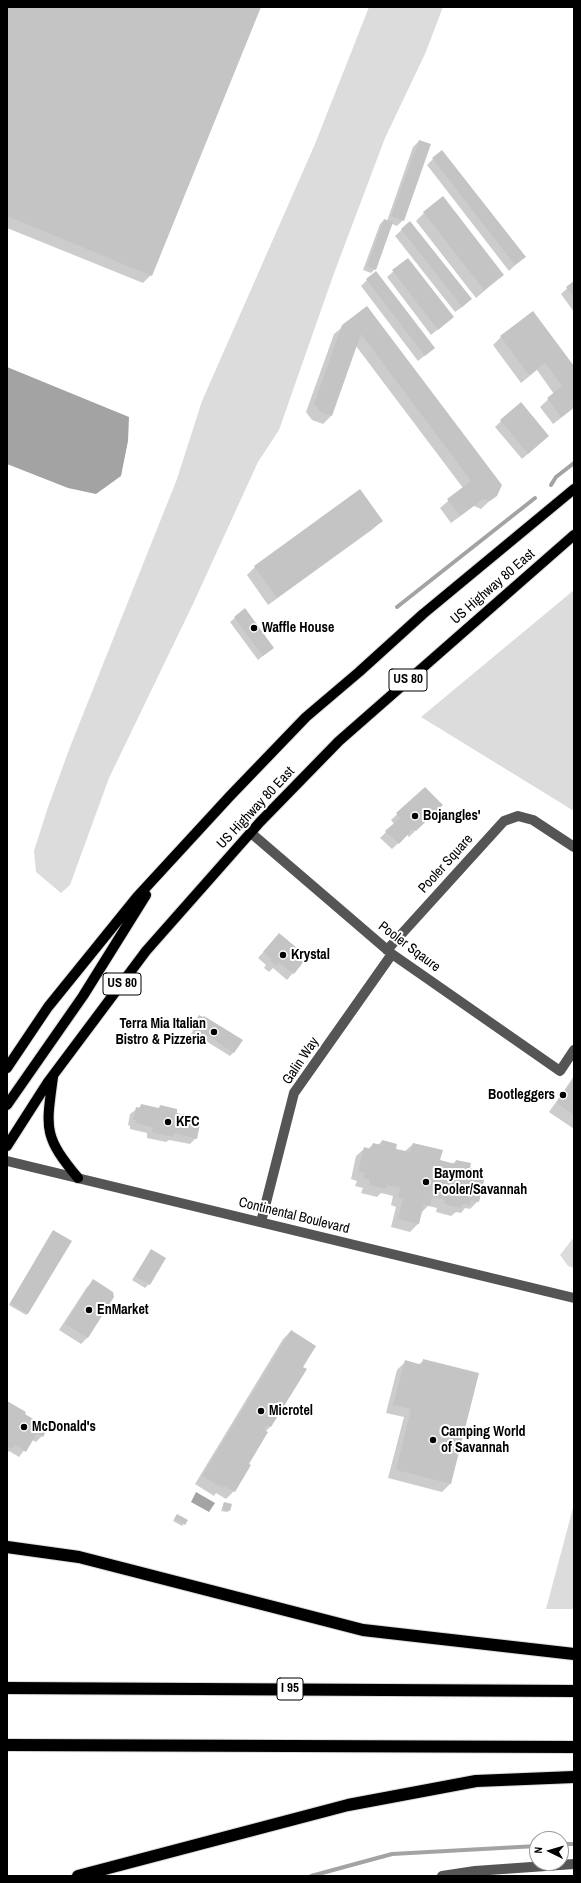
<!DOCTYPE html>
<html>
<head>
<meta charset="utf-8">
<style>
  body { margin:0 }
  #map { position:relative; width:581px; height:1883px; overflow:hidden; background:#fff; font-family:"Archivo Narrow",sans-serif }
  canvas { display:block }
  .frame { position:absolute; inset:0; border:8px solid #000; pointer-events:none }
  .north { position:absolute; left:529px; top:1831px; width:40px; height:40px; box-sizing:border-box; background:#fff; border:1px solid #999; border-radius:50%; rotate:275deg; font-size:11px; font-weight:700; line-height:16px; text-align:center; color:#000 }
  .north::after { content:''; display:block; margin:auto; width:14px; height:18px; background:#000; clip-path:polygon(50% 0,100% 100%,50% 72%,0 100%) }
</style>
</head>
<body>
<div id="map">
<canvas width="581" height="1883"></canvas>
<div class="frame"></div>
<div class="north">N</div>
</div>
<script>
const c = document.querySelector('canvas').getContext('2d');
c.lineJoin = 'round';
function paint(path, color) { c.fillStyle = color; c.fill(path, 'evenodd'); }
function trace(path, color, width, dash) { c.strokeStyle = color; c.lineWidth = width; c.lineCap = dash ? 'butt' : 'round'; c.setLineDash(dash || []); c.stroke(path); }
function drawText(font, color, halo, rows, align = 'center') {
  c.font = font + ' "Archivo Narrow",sans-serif'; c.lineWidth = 4; c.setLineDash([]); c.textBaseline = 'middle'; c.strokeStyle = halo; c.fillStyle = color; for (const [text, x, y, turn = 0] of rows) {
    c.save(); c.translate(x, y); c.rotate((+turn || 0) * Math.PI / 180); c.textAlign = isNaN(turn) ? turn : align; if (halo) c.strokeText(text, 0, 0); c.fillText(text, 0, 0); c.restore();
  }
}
const green = new Path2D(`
  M369,7H443L425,54L385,138L333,276L279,430L258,462L193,604L109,778L70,885L61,893L36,872L34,851L47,810L70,747L177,479L202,401L315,144Z
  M574,590V811L421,717Z
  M574,1237V1268L568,1266L560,1255Z
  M574,1504V1609H546Z`);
const water = new Path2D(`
  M7,367L129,417L128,441L121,476L96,494L68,488L7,464Z
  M196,1492L215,1503L209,1512L191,1502Z`);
const shadow = new Path2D(`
  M7,7H260L151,275L143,283L7,228Z
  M419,141L403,220L397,226L392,224L375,269L371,273L363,270L380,224L384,220L387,221L413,147Z
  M433,159L524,257L509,271L427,165Z
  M424,213L503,275L476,298L416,221Z
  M410,222L465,305L455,312L395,236Z
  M408,259L453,317L431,335L387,277Z
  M367,280L434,348L418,361L361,286Z
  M574,282V312L561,294Z
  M367,307L496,495L481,509L474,506L451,523L440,508L463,488L356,346L331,416L323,424L312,420L306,412L334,334Z
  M501,337L574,368V408L553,424L540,407L554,394L537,370L521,383L493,345Z
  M501,421L548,436L522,459L495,427Z
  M360,491L381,521L373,529L268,605L247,575L255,567Z
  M245,610L269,651L258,660L230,622Z
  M425,788L442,805L409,837L407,835L392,849L380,838L394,824L391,820Z
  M273,941L293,951L304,960L287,980L273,968L269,972L264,968L266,965L258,958Z
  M200,1016L234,1052L230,1056L201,1038L199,1040L191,1034L193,1031L190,1029Z
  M574,1076V1129L549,1112Z
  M141,1106L157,1109L160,1107L175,1114L196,1138L190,1144L169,1140L166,1142L147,1138V1133L130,1129V1126L128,1125L130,1114Z
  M382,1141L395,1150L404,1152L413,1144L439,1161L452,1164L456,1161L469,1169L478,1201L470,1209L465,1208L461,1213L456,1212L451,1216L436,1212L437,1208L428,1206L420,1214L418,1224L410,1232L391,1227L396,1207L391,1205L393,1196L381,1193L377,1197L361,1193L363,1188L355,1186L357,1181L351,1179L356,1156L365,1148L368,1149L373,1144L378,1145Z
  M52,1233L28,1313L26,1315L9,1305Z
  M151,1250L149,1284L145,1288L132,1280Z
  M93,1281L113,1297L87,1338L81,1344L59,1330L87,1287Z
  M291,1331L302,1367L305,1369L270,1427L265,1432L234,1491L226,1499L216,1493L214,1496L195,1484L283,1339Z
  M424,1360L478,1374L450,1484L442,1492L388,1478L404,1417L386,1413L397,1370L405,1362L418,1365Z
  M7,1402L36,1425L42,1436L36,1442L32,1440L19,1457L9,1451L7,1453Z
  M224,1503L229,1511L227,1512L221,1511Z
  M176,1517L187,1520L182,1526L173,1521Z`);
const stream = new Path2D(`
  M551,485L556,477L574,463
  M397,607L535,498
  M561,1844H574
  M311,1876L392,1854L537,1846`);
const building = new Path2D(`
  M7,7H261L152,276L7,216Z
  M419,140L431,144L404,221L391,216Z
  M442,150L526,257L515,265L432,158Z
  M443,196L504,275L484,290L423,212Z
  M384,219L393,222L376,270L367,266Z
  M410,221L472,299L462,307L401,229Z
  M408,258L454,317L438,330L392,270Z
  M376,271L435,348L425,356L366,279Z
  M574,281V298L566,287Z
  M367,306L502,485L497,496L490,501L483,499L460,516L447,499L471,481L361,334L332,416L320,412L314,404L342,325Z
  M533,311L574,366V407L561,417L547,398L562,386L545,363L529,375L500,336Z
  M521,402L549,436L528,454L500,420Z
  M360,489L383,521L277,598L254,566Z
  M245,608L274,648L263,656L234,617Z
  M425,787L443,805L416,831L413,829L399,844L385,831L400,818L396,813Z
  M279,933L297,948L294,951L305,960L294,974L279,963L276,966L270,961L272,959L263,952Z
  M199,1015L203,1017L204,1016L243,1040L234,1053L205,1034L204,1036L194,1030L196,1027L193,1025Z
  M574,1078V1115L557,1103Z
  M141,1104L159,1108L160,1105L177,1109V1113L201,1119L197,1139L174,1133L173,1137L152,1132L153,1127L135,1123L136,1120H133L136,1107L140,1108Z
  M382,1140L397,1144L396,1149L410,1152L413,1143L443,1150L440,1160L455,1164L456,1160L471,1163L470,1168L478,1170L477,1174L485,1176L479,1202L471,1200L470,1205L462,1204L461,1208L444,1204L445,1200L432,1197L430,1206L424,1204L419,1224L398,1219L403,1199L398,1197L400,1188L387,1185L386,1189L369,1185L370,1180L363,1178L364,1173L358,1171L364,1147L371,1149L373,1143L381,1145Z
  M53,1230L72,1241L28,1314L10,1303Z
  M151,1249L166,1258L150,1285L135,1276Z
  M93,1279L113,1292L114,1297L88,1338L65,1324Z
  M291,1330L316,1346L303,1367L307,1369L271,1427L267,1425L264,1430L268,1432L249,1464L251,1465L235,1492L224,1486L223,1488L202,1476Z
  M423,1359L479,1373L451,1484L396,1470L411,1409L393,1405L405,1360L422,1365Z
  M7,1401L26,1412L25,1414L38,1422L37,1424L47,1430L43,1437L37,1433L26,1452L15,1445L14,1448L7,1447Z
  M224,1502L232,1504L230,1511L222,1509Z
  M177,1514L188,1520L185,1525L174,1519Z`);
const minor = new Path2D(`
  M251,833L392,954L560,1071L574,1050
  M387,950L504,821L518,816L533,820L574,847
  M7,1161L574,1298
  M261,1222L294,1093L392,954
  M442,1876L475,1871L574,1864`);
const major = new Path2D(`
  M7,1068L48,1007L137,897L230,796L306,717L359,672L423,614L574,489
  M53,1077C46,1129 43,1136 78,1178
  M7,1105L83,996L146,895
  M7,1146L48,1082L146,951L260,822L339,741L574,535`);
const highway = new Path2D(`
  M7,1547L79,1557L363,1630L574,1654
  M7,1688L574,1691
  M7,1745L574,1747
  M78,1876L348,1805L476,1781L574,1777`);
const markers = [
  [254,628,4,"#000"],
  [415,816,4,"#000"],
  [283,955,4,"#000"],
  [214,1032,4,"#000"],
  [563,1095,4,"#000"],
  [168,1122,4,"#000"],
  [426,1182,4,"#000"],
  [89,1310,4,"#000"],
  [261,1411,4,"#000"],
  [24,1427,4,"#000"],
  [433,1440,4,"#000"]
];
const shields = [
  [408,680,38],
  [122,984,38],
  [290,1689,26]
];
const shieldNames = [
  ["US 80",408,680],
  ["US 80",122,984],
  ["I 95",290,1689]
];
const streetNames = [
  ["US Highway 80 East",493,587,-41],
  ["US Highway 80 East",256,808,-47],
  ["Pooler Square",446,864,-48],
  ["Pooler Sqaure",409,947,37],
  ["Galin Way",301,1061,-56],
  ["Continental Boulevard",294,1216,14]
];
const poiNames = [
  ["Waffle House",262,628],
  ["Bojangles'",423,816],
  ["Krystal",291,955],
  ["Terra Mia Italian",206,1024,"right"],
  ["Bistro & Pizzeria",206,1040,"right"],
  ["Bootleggers",555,1095,"right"],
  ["KFC",176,1122],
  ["Baymont",434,1174],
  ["Pooler/Savannah",434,1190],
  ["EnMarket",97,1310],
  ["Microtel",269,1411],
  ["McDonald's",32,1427],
  ["Camping World",441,1432],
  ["of Savannah",441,1448]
];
paint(green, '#dcdcdc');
paint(water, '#a3a3a3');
paint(shadow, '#0003');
trace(stream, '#a3a3a3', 4);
paint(building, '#c4c4c4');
trace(major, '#dbdbdb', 12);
trace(highway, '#dbdbdb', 14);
trace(minor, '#555', 10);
trace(major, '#000', 10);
trace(highway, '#000', 12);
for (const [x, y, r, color] of markers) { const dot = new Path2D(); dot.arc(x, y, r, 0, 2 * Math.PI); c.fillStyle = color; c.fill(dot); trace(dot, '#fff', 1.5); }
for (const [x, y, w] of shields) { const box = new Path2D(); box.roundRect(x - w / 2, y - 11, w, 22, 3); c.fillStyle = '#fff'; c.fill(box); trace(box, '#000', 1); }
drawText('bold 13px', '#000', null, shieldNames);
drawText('14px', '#000', '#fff', streetNames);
drawText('bold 14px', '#000', '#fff', poiNames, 'left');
</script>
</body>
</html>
